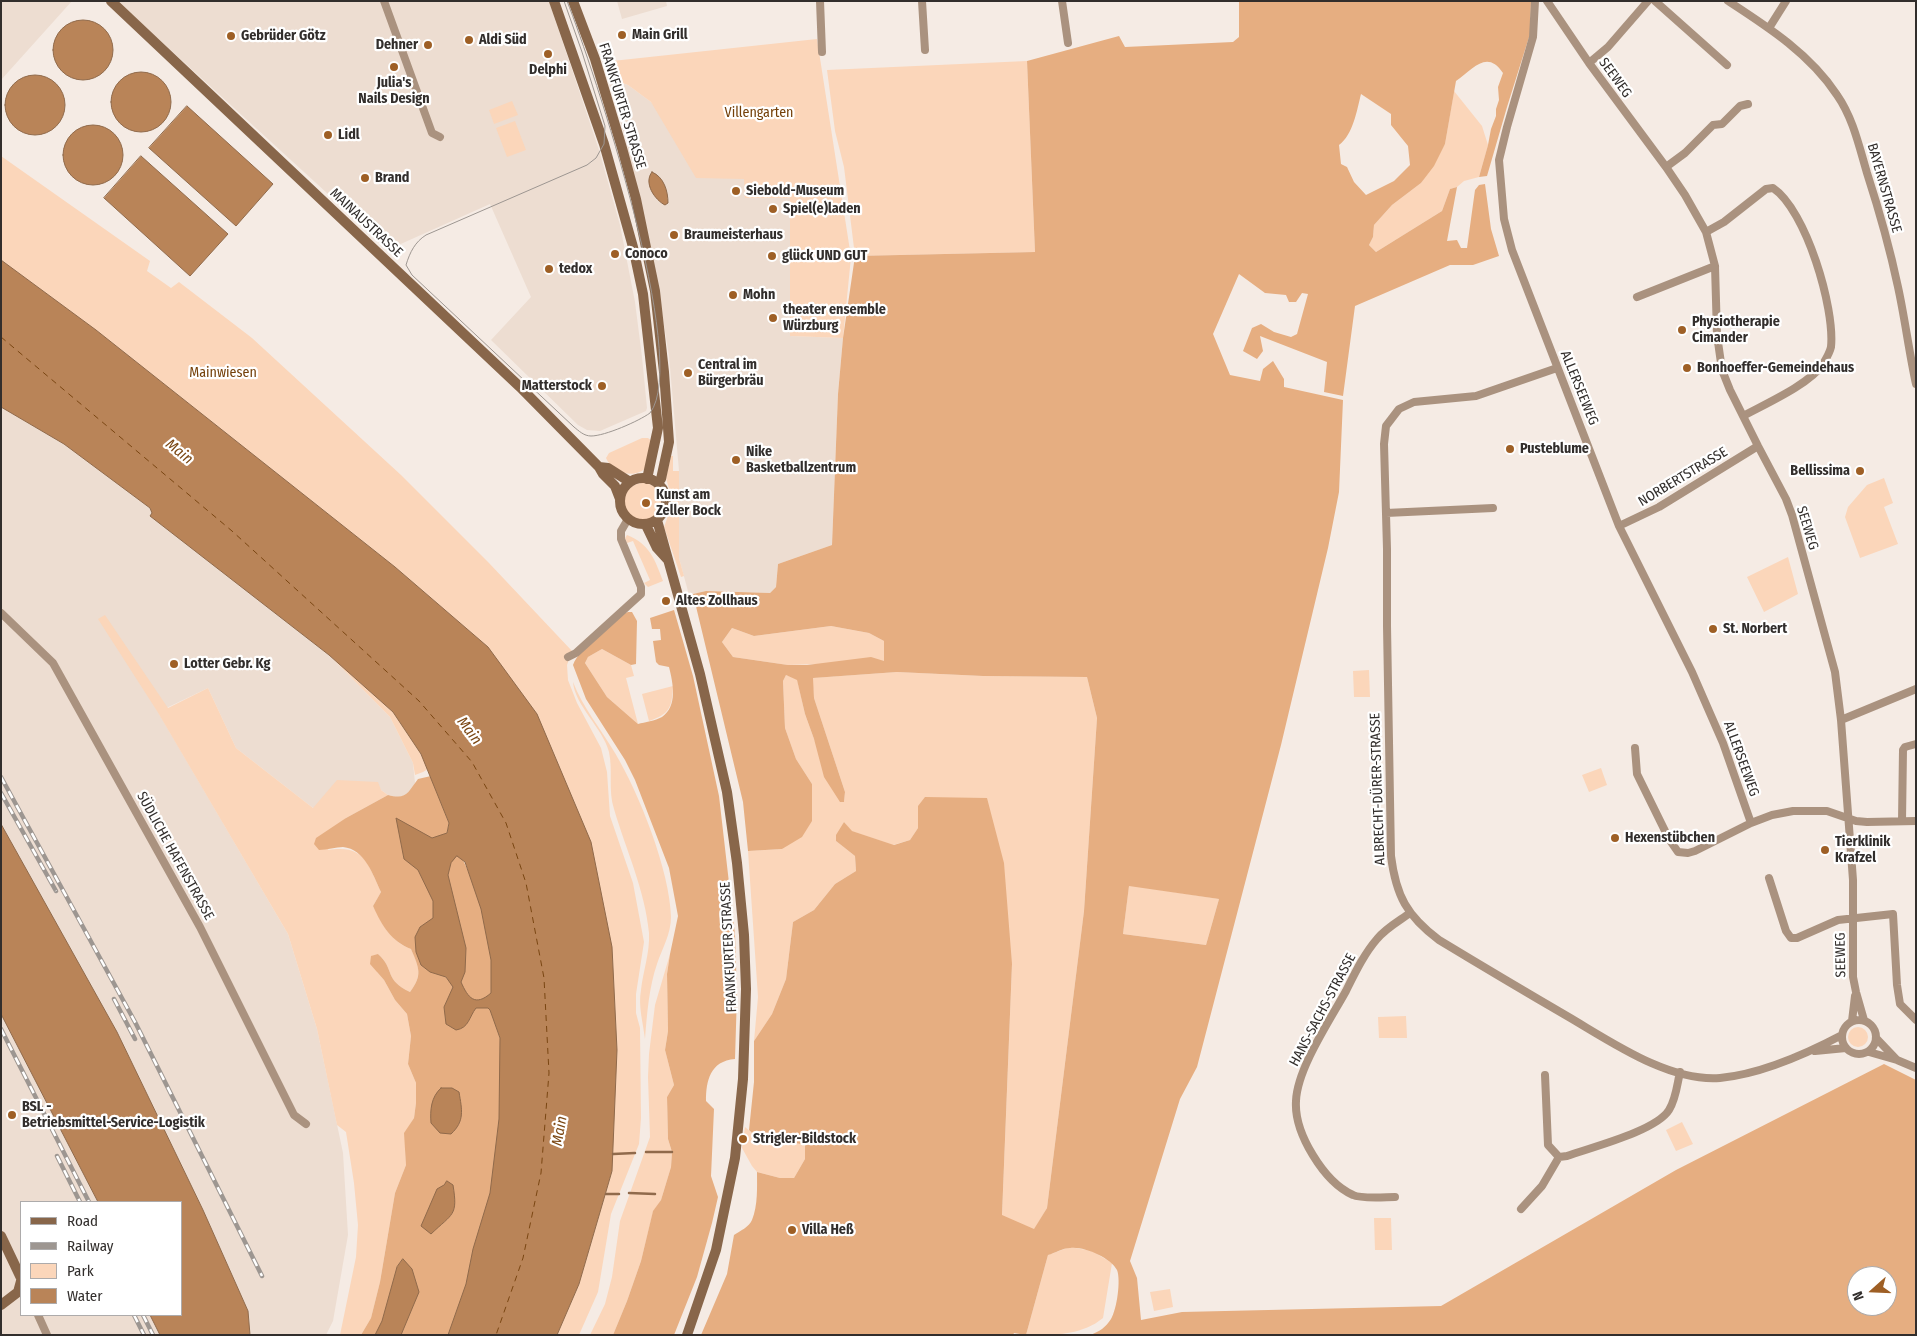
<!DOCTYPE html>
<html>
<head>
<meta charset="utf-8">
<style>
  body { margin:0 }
  #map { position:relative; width:1917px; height:1336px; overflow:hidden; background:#f5ebe4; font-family:"Fira Sans Condensed",sans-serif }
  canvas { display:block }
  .frame { position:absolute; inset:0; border:2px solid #322e2c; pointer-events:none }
  .legend { position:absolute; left:20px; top:1201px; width:162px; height:115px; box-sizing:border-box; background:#fff; border:1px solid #adabab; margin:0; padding:6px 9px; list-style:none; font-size:15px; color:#322e2c }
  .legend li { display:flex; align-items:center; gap:10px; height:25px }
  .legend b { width:25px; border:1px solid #adabab }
  .north { position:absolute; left:1847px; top:1266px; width:50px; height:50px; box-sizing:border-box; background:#fff; border:1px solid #adabab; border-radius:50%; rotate:250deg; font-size:14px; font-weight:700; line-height:20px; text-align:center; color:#322e2c }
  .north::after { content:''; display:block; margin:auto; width:18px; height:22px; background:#9e5f25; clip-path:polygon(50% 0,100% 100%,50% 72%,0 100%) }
</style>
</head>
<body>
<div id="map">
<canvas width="1917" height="1336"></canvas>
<div class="frame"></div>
<ul class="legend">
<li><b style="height:6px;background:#88664a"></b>Road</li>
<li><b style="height:6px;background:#9d9691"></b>Railway</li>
<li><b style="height:14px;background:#fbd6ba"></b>Park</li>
<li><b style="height:14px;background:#b98458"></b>Water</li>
</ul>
<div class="north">N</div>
</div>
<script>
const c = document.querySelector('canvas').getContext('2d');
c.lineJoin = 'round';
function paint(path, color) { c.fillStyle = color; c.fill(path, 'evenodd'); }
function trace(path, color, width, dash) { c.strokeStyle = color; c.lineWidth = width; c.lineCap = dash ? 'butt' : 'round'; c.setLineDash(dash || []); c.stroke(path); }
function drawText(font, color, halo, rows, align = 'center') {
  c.font = font + ' "Fira Sans Condensed",sans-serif'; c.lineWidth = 4.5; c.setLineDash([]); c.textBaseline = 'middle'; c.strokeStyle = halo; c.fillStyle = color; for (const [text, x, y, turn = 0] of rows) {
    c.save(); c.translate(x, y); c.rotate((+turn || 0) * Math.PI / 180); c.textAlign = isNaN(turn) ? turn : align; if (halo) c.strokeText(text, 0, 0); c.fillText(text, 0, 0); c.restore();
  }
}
const built = new Path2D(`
  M1,1H72L1,80Z
  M117,1H549L599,150L620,225L635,302L642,357L647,408L646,411L600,431L587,430L578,425L491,340L531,297L490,204L394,247H386Z
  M617,1H666L667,6L622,19Z
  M608,78L628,85L651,102L745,179V198H790V336L843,338L838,394L832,545L778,564L776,587L770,593L706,591L689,595L679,558V471L669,356L661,307L626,149L628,148Z
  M1,407L64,444L107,475L150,508L152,513L151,516L329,655L390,717L413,763L415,783L411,791L404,796L396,797L388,795L381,790L313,808L236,748L208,688L158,712L288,934L317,1029L343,1153L348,1235L333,1321L326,1335H250L248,1311L203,1210L117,1032L1,824Z
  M1,1014L98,1202H21V1315H150L160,1335H1Z`);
const green = new Path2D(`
  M817,39L851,257L843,338L790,336V198H745L744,179L696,178L651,102L628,85L608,78L603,62Z
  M1027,61L1035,252L855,256L844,167L835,131L827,70Z
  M1454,91L1482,126L1488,145L1479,177L1464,181L1457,187L1450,189L1442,211L1376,252L1369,245L1373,237L1374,225L1392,205L1421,183L1445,144Z
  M512,101L518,115L494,124L489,110Z
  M515,121L526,150L507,157L496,128Z
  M1,156L150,261L147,271L171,288L179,282L252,338L401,475L489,563L572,651L567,665L568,680L577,703L601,748L607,772L610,816L633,883L644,942L636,994V1013L640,1028L641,1118L639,1144L611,1214L598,1292L579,1335H557L579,1284L612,1171L488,647L395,567L96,330L1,260Z
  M642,438H648L652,441L645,469C632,479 612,472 606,458L609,453Z
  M671,456H673V471H679V558L684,576L681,577L664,527L672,505L671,496L666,478Z
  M1884,478L1893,503L1884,507L1898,544L1860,558L1845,517L1848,507L1867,485Z
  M624 502a19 19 0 1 1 38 0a19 19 0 1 1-38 0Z
  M627,535C650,544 655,560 663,581L648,587L644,583L650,580L633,541L627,543L625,538Z
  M1788,557L1798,594L1764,612L1747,577Z
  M105,615L168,708L208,688L236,748L313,808L337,780L378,782L381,790L388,795L346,818L328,850C364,844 368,863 381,892L373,906C384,926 389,940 411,949C419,967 423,975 410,992C384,980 395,969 378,954L377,972L384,980L395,1000L407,1014L411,1036L408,1064L416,1083V1103L414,1118L405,1133L406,1165L395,1193L380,1282L371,1318L361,1335H340L356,1257L358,1225L354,1183L346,1132L337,1125L317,1029L288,934L157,711L98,619Z
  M831,626L869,633L884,641V662L788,665L733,657L722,642L732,628L754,636Z
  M602,649L631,665L634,676L626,678L638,724L607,697L585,663L588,657Z
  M329,655L393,712L421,754L428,769L423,772L415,775L413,763L390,717Z
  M1369,670L1370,697H1354L1353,671Z
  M897,672L983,676L1087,677L1097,718L1084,911L1047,1208L1034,1230L1002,1216L1012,964L918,806V828L910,840L893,845L851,831L844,822L836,841L855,856L856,871L835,884L814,910L793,922L786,979L772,1014L754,1041L758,997L748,851L782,849L812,784L796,759L785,728L783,681L786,675L797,679L805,714L814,739L844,802L845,792L814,698L812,678Z
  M573,682C583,708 601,729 615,753C639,793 670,871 671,917C671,934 662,949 657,964C649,987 647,1014 645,1039C643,1022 638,1006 641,990C643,971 650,953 649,933C645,890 626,850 614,809C608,791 613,770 609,752C603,728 575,706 573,682Z
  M673,686C672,707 670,714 649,721L642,694Z
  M1601,768L1607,785L1589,792L1582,775Z
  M1129,885L1219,899L1206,945L1123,934Z
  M670,954L667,974L668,1031L665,1050L674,1085L667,1097L668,1139L672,1152L671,1167L661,1200L653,1212L641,1261L627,1301L613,1335H590L605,1304L612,1277L620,1221L650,1137L648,1077L649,1054L655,1005Z
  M1406,1016L1407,1038H1379L1378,1017Z
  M1848 1037a10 10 0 1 1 20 0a10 10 0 1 1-20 0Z
  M1682,1122L1693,1144L1676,1151L1666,1130Z
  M745,1127L753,1134L805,1145V1159L794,1178H780L757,1172L752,1166L742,1148Z
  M1374,1218H1391L1392,1250H1375Z
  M1070,1247L1092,1251L1112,1263L1103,1318C1081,1336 1053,1335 1026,1335L1048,1255Z
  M1170,1289L1173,1307L1154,1311L1150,1292Z`);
const forest = new Path2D(`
  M1239,1H1531L1530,34L1507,107L1487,176L1479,177L1488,145L1491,129L1496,116V109L1499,100L1498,87L1503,73C1487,49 1473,69 1456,81L1445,144L1434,166L1421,183L1392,205L1374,225L1373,237L1369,245L1376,252L1442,211L1450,189L1457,187L1447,241L1457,240L1461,248H1467L1475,190L1479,185L1485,184L1491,229L1499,256L1473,265H1450L1355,306L1343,396L1324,392L1327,362L1260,336L1263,351L1257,359L1243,351L1252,328L1261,324L1274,332L1291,337L1297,334L1308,294L1302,293L1296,302H1289L1286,295L1265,293L1239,274L1213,334L1230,375L1260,381L1263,369L1273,361L1284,379V387L1343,400L1339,492L1328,548L1281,745L1197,1067L1180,1099L1130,1261L1137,1278L1141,1320L1182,1312L1441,1306L1676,1170L1884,1064L1916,1080V1335H1090C1099,1332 1106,1327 1111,1319C1117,1309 1121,1280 1117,1270C1111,1258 1084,1246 1070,1248C1063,1248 1055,1253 1048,1255L1026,1335L1014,1333L1013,1335H701L727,1274L734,1235C740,1231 749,1227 752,1220C758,1205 757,1187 757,1172L780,1178H794L805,1159V1145L753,1134L749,1130L754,1082V1041L772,1014L786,979L793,922L814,910L835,884L856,871L855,856L836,841V835L844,822L852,831L894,845L910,840L918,828V806L925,797L987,798L1004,863L1012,964L1002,1215L1034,1229L1047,1208L1084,911L1097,718L1087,677L983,676L897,672L813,678L814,698L845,792L844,802H840L824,777L814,739L805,714L797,680L786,675L783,681L785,728L796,759L812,784V821L802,837L782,849L748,851L743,802L693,594L706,591L770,593L776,587L778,564L832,545L838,394L843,338L855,256L1035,252L1027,61L1119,36L1125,47L1233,42L1239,37ZM1361,94L1391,114V125L1408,146L1410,165L1394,181L1366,195L1354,182L1347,167L1341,164L1339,145C1353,135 1357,110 1361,94ZM831,626L869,633L884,641V661L871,657L807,665H788L733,657L722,642L732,628L754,636ZM1129,886L1219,899L1206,945L1123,934ZM1857,1276H1887V1306H1857Z
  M674,610L693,676L719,796L735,935L737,994L735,1059C710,1061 706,1081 706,1101L714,1109L711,1176L718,1197L712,1223L697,1277L674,1335H613L627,1301L641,1261L653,1211L661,1200L671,1167L672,1152L668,1139L667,1097L674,1085L665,1050L668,1031L667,974L670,954L678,916L669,868L635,780L625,760L586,699L573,665C580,647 608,627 623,614L628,612H632L637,621L636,664L631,665L602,649L588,657L585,663L607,697L638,724C645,722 655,721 662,717C678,706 673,683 669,667L659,665L656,662L653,641L661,640L660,629H652L650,618Z
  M431,776L449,823L447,833L432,877L442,974L453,983L474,1006L491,1007L502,1045L500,1119L491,1193L467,1284L449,1335H361L371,1318L380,1282L395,1193L406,1165L404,1133L414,1118L416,1103V1083L408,1064L411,1036L407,1014L395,1000L384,980L370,964L371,956L378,954C395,969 384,980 410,992C423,975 419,968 411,949C391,941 382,926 373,906L381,892C373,875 365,849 343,847C336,847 327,850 319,850L314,844L316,838L346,818L388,795C407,800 408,792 418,779Z
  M453,854L458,855L463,860L485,907L492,950V996L484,1001L471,1002L459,982L444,873Z`);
const water = new Path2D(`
  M53 50a30 30 0 1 1 60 0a30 30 0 1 1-60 0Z
  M111 102a30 30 0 1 1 60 0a30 30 0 1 1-60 0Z
  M5 105a30 30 0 1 1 60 0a30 30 0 1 1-60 0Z
  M187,106L273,184L236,226L149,148Z
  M63 155a30 30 0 1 1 60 0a30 30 0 1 1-60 0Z
  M141,156L228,234L190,276L104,198Z
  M652,172C664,177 668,191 668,203L665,205C655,200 643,183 652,172Z
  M1,260L96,330L395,567L488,647L537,714L591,842L612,947L617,1050L612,1171L579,1284L557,1335H448L466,1284L473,1249L490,1193L499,1119L500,1038L490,1010L488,1008H476C469,1017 469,1028 456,1030L446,1024L444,1007L453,987L446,977L430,972L421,965L416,952L415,937L420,927L433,918V901L418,870L404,859L396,818L432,838L447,833L449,823L421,754L393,712L329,655L150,516L152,513L150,508L64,444L1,407ZM457,856L465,862L481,909L491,960V993C475,1007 468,998 461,982L465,972L466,948L448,875L451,863Z
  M1,824L117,1032L203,1210L248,1311L250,1335H160L150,1315H181V1202H98L1,1014Z
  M441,1088H452L459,1092C462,1110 465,1121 451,1134L440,1133L431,1123C430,1110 431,1097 441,1088Z
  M447,1181L453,1185C458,1216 453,1213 431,1234L421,1226L437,1189L444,1185Z
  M403,1259L412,1269L419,1292L401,1335H375L382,1321L397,1267Z`);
const stream = new Path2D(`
  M646,1152H672
  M613,1154L635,1153
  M629,1193L655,1194
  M606,1194H619`);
const ferry = new Path2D(`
  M1,337L232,531L419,701L472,762L506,823L526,883L544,978L549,1073L541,1173L523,1258L496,1335`);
const street = new Path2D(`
  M384,1L432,133L440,137
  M820,1L822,52
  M922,1L925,50
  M1062,1L1068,43
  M1535,1L1533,37L1507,127L1499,160L1504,219L1512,250L1619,526L1692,672L1709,711L1723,743L1751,823
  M1547,1L1589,63L1666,167L1685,195L1706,232L1715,266L1717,335L1722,370L1730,390L1758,446L1786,499L1792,515L1835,672L1841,720L1853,880V977L1856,992L1864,1020
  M1655,1L1727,65
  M1728,1C1768,27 1810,54 1837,95C1853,118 1859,146 1867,173C1879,210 1890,249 1898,287C1905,319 1909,352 1916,384
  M1769,28L1786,1
  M1589,63L1608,47L1648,1
  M1666,167L1685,153L1713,125L1722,124L1740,106L1748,104
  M1706,232L1724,222L1766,189L1773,188C1806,210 1835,308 1831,347C1830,352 1826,359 1823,364C1810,384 1765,404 1743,416
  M1637,297L1715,266
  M1557,368L1476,396L1414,402L1399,409L1386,426L1384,444L1387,549V626L1391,856C1396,896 1407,916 1439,940C1482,966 1524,991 1567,1016C1610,1041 1668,1082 1720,1078C1762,1074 1806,1054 1842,1035
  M1386,513L1493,508
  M1619,526L1659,507L1758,446
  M1,613L53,663L200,927L294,1115L306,1124
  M568,657L576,653L641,594V587L621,539V531L628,519
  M1841,720L1916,689
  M1635,748L1637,774L1669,839L1678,852L1688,853L1695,851L1751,823L1772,815L1793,811H1827L1856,821L1867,822L1916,821
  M1902,821L1903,750L1905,747L1916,744
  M1769,878L1786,931L1791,938H1797L1838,920L1893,914L1897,985L1900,1004L1916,1020
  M1842 1037a17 17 0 1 1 34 0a17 17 0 1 1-34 0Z
  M1852,1021L1855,996
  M1876,1038L1896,1059
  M1815,1051L1846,1048
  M1869,1052L1897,1060L1916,1068
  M1545,1075L1548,1145L1559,1157L1567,1156C1592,1147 1656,1131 1669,1110C1676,1099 1677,1085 1680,1072
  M1395,1197C1385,1197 1361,1199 1353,1195C1324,1182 1294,1133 1296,1101C1297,1069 1330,1020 1346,991C1355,973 1364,954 1377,939C1386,928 1399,921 1410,913
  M1521,1209L1542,1186L1559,1157
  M38,1315L47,1335`);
const secondary = new Path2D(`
  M111,1L520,387L599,467L603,474L615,486L620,499
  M554,1L604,144L633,247L643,294L658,428L647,479
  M573,1L595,59L622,148L636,199L655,291L664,372L669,442L661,479L657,483
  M599,467L608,468L630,482
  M620 501a23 23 0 1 1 46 0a23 23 0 1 1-46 0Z
  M657,520L700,674L727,792L737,863L744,935L746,989L743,1079L735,1158L716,1250L687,1335
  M646,525L657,548L667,559
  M1,1236L21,1278
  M1,1305L18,1292L21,1281`);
const tram = new Path2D(`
  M564,1L582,52L605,126L604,144L596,158L587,165L426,235C415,242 410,252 406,265L412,275L574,427C579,431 584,436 591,436C605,436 639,421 650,413C691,360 593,67 567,1`);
const rail = new Path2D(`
  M1,777L135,1022L262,1276
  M1,793L56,891
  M114,999L135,1039
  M1,1029L89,1202
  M57,1156L80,1202
  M134,1315L144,1335
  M143,1315L153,1335`);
const markers = [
  [622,35,5,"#9e5f25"],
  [231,36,5,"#9e5f25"],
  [469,40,5,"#9e5f25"],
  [428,45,5,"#9e5f25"],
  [548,54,5,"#9e5f25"],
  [394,67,5,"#9e5f25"],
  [328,135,5,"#9e5f25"],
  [365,178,5,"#9e5f25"],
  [736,191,5,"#9e5f25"],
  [773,209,5,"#9e5f25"],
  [674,235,5,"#9e5f25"],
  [615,254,5,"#9e5f25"],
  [772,256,5,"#9e5f25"],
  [549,269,5,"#9e5f25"],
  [733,295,5,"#9e5f25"],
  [773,318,5,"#9e5f25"],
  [1682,330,5,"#9e5f25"],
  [1687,368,5,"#9e5f25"],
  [688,373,5,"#9e5f25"],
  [602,386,5,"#9e5f25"],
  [1510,449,5,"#9e5f25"],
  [736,460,5,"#9e5f25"],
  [1860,471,5,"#9e5f25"],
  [646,503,5,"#9e5f25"],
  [666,601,5,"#9e5f25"],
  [1713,629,5,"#9e5f25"],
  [174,664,5,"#9e5f25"],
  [1615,838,5,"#9e5f25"],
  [1825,850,5,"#9e5f25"],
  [12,1115,5,"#9e5f25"],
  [743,1139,5,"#9e5f25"],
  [792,1230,5,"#9e5f25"]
];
const poiNames = [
  ["Main Grill",632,35],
  ["Gebrüder Götz",241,36],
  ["Aldi Süd",479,40],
  ["Dehner",418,45,"right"],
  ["Delphi",548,70,"center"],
  ["Julia's",394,83,"center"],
  ["Nails Design",394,99,"center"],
  ["Lidl",338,135],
  ["Brand",375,178],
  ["Siebold-Museum",746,191],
  ["Spiel(e)laden",783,209],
  ["Braumeisterhaus",684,235],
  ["Conoco",625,254],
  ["glück UND GUT",782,256],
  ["tedox",559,269],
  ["Mohn",743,295],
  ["theater ensemble",783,310],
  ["Würzburg",783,326],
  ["Physiotherapie",1692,322],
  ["Cimander",1692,338],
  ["Central im",698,365],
  ["Bürgerbräu",698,381],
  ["Bonhoeffer-Gemeindehaus",1697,368],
  ["Matterstock",592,386,"right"],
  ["Pusteblume",1520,449],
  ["Nike",746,452],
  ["Basketballzentrum",746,468],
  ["Bellissima",1850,471,"right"],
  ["Kunst am",656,495],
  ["Zeller Bock",656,511],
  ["Altes Zollhaus",676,601],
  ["St. Norbert",1723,629],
  ["Lotter Gebr. Kg",184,664],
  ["Hexenstübchen",1625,838],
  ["Tierklinik",1835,842],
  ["Krafzel",1835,858],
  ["BSL -",22,1107],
  ["Betriebsmittel-Service-Logistik",22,1123],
  ["Strigler-Bildstock",753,1139],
  ["Villa Heß",802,1230]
];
const streetNames = [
  ["SEEWEG",1615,78,54],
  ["FRANKFURTER STRASSE",622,106,73],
  ["BAYERNSTRASSE",1884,188,74],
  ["MAINAUSTRASSE",366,223,43],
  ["ALLERSEEWEG",1579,388,68],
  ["NORBERTSTRASSE",1683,477,-31],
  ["SEEWEG",1807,528,73],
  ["ALLERSEEWEG",1741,759,70],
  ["ALBRECHT-DÜRER-STRASSE",1378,789,-92],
  ["SÜDLICHE HAFENSTRASSE",175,856,61],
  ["FRANKFURTER STRASSE",729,947,-93],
  ["SEEWEG",1841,955,-91],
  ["HANS-SACHS-STRASSE",1323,1010,-62]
];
const parkNames = [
  ["Villengarten",759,113],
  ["Mainwiesen",223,373]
];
const waterNames = [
  ["Main",179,452,39],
  ["Main",469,731,53],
  ["Main",560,1131,-80]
];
paint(built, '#edddd1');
paint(green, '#fbd6ba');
paint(forest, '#e6ae81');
paint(water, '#b98458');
trace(water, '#906a4b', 1);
trace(stream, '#906a4b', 2.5);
trace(ferry, '#7a4612', 1, [6, 5]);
trace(street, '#aa927f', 8);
trace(secondary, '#88664a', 10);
trace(tram, '#9d9691', 1);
trace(rail, '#9d9691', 4.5);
trace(rail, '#fff', 2.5, [8]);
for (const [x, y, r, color] of markers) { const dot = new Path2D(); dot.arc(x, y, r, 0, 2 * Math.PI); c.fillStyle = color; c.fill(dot); trace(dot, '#fff', 2); }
drawText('bold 14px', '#322e2c', '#fff', poiNames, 'left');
drawText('14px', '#322e2c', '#fff', streetNames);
drawText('14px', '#744009', '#fff', parkNames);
drawText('italic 15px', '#7a4612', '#fff', waterNames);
</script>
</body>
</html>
